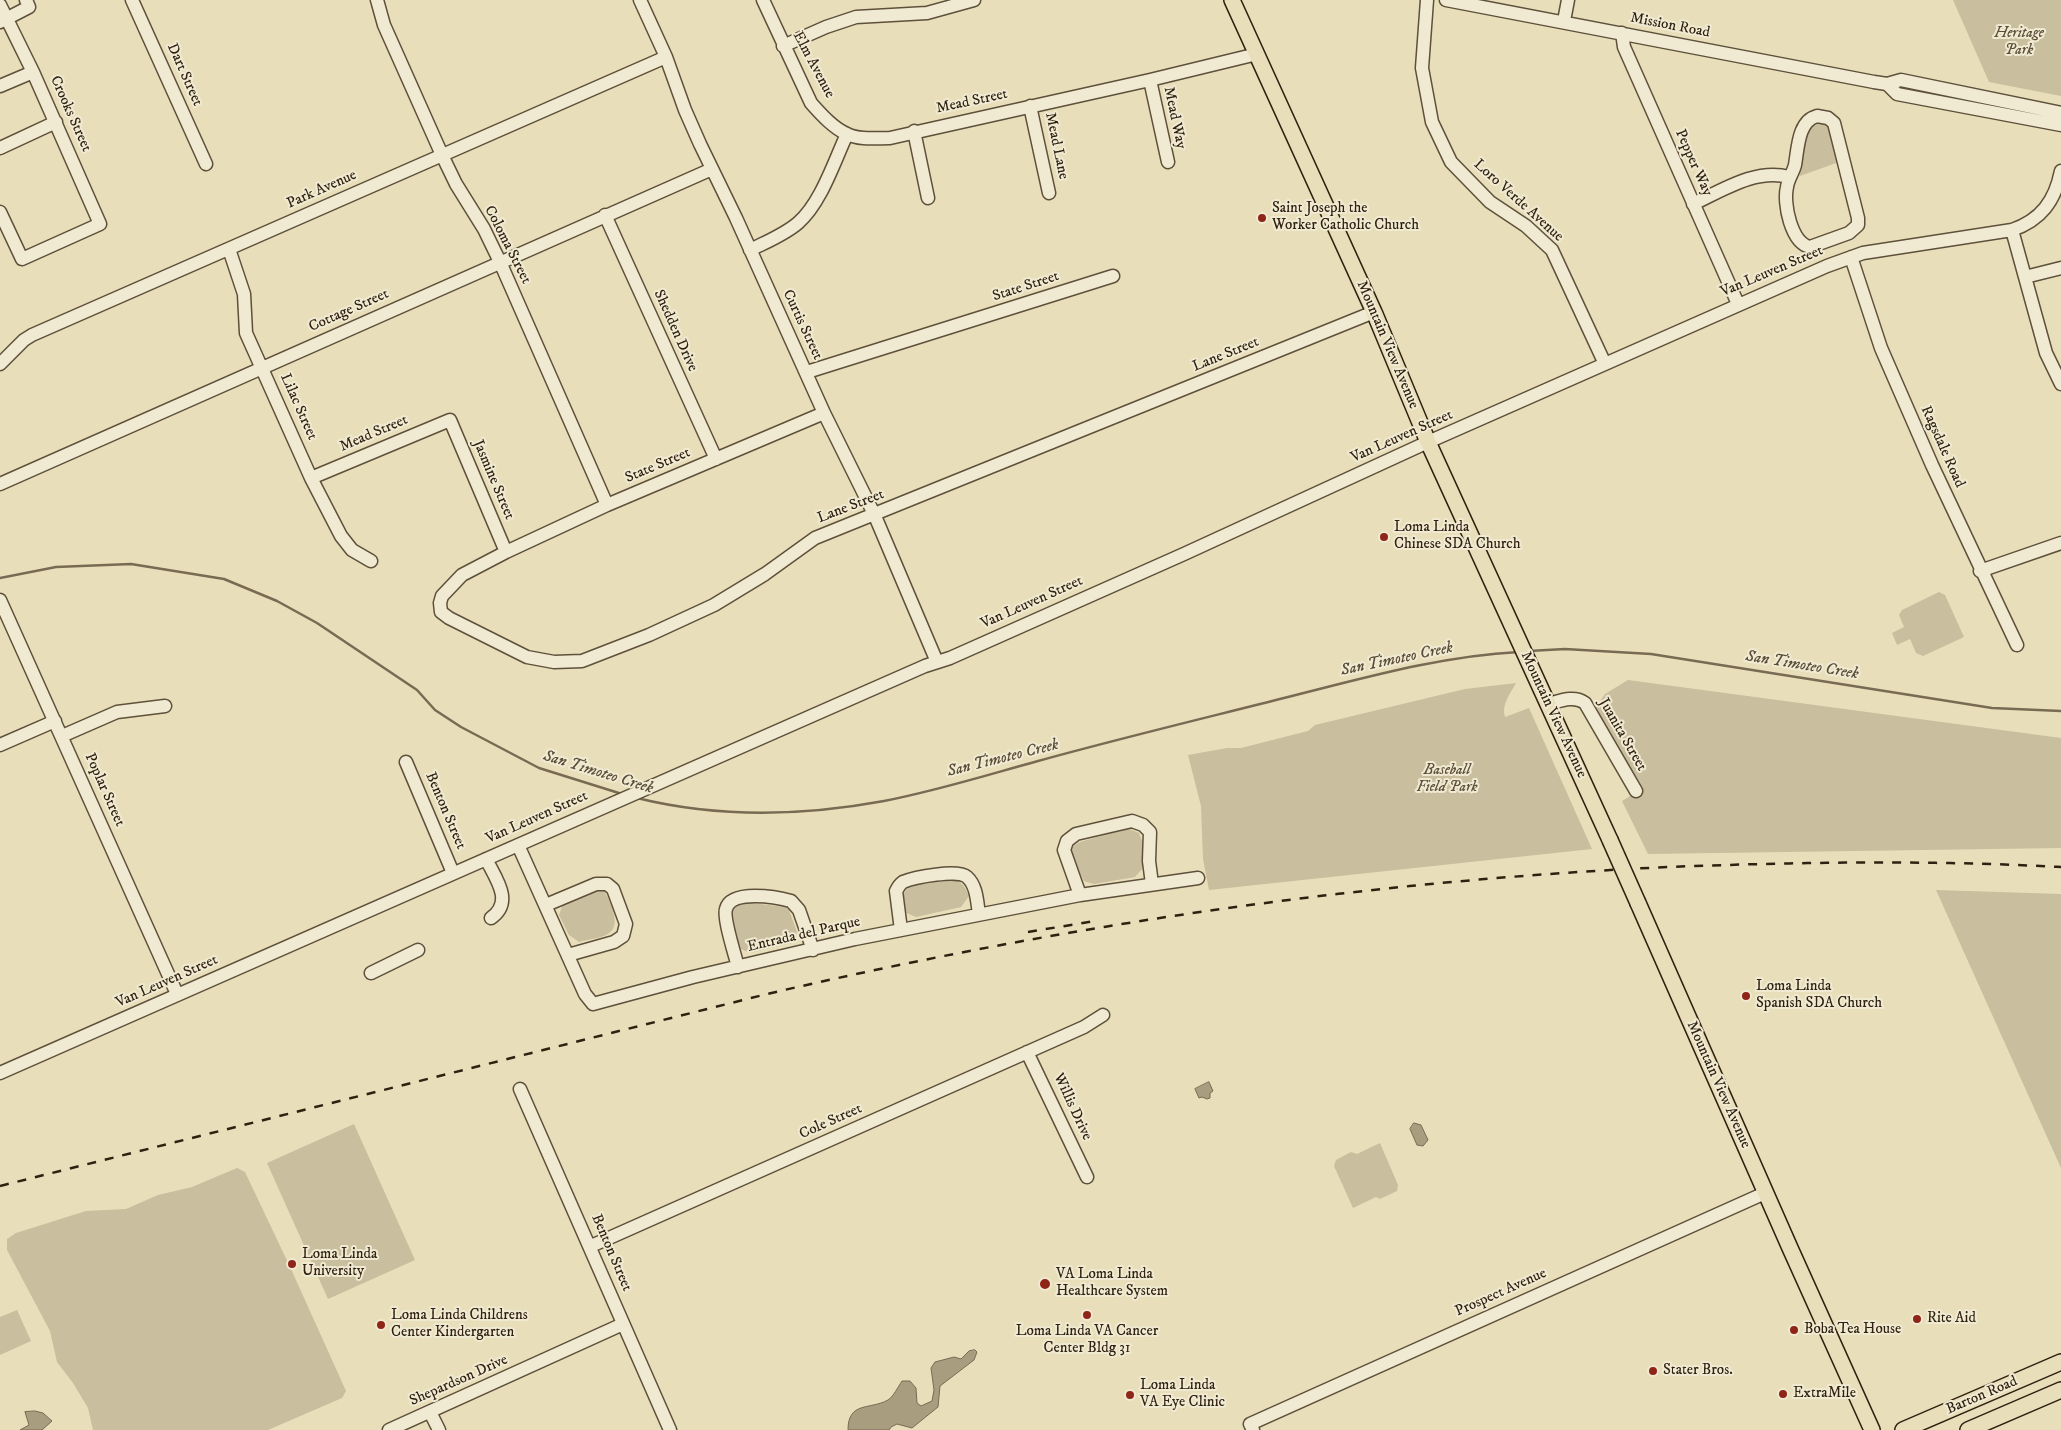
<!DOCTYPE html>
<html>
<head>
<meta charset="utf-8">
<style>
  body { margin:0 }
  canvas { display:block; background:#e8deba }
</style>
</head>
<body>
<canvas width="2061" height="1430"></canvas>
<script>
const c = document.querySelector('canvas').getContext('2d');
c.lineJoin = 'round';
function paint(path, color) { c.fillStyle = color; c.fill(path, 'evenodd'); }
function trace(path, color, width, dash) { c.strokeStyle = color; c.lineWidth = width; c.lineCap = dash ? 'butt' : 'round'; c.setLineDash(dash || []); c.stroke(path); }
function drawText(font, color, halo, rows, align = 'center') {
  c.font = font + ' "IM FELL DW Pica",serif'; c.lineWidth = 4; c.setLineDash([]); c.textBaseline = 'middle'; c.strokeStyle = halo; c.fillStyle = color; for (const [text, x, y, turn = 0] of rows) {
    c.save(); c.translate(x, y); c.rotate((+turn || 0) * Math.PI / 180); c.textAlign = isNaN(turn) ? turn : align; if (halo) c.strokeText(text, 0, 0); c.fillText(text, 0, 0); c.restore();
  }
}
const green = new Path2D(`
  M1953,0H2061V96L1989,82Z
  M1817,120L1828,124L1839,162L1800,176L1798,168L1806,130Z
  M1939,592L1945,595L1964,637L1923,656L1916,653L1910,639L1897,645L1892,633L1904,627L1899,615L1902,610Z
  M1628,680L2061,738V848L1648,854L1622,801L1643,788L1613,739L1596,707L1605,694Z
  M1516,683C1510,694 1501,705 1505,717L1529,708L1592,849L1209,890L1203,859L1201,806L1188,755L1227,748H1241L1308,731L1315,725L1465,689Z
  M1127,828L1139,833L1142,841V869L1135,877L1094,884L1084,881L1072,856V847L1080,842Z
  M953,880C963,882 965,887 969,896L961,907L916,917L904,912C903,907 902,901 903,896C906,881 940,882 953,880Z
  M594,890H603C608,896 610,903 613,911C621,938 599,937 579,942L569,935L559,915L563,904Z
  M1936,890L2061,894V1168Z
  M742,902L786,907L789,910L797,932L792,943L750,953L739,948L730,917L732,906Z
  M354,1124L415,1260L328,1299L267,1163Z
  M1380,1143L1398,1185L1397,1191L1380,1199L1376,1197L1353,1208L1334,1166L1336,1160L1351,1152L1357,1154Z
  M237,1168L245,1172L291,1269L346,1391L342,1398L268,1430H93L88,1408L73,1383L57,1362L50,1331L7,1250V1239L16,1233L86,1211L126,1209L158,1195L192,1187Z
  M17,1310L31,1341L0,1355V1317Z`);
const water = new Path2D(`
  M1209,1082L1213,1091L1210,1093V1098L1207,1099L1202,1097L1199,1098L1195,1089Z
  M1414,1123L1421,1125L1428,1140L1423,1146L1417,1145L1410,1129Z
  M975,1350L977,1352L974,1360L940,1386L938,1407L912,1428L897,1424L891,1427L889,1430H848C848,1401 870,1410 888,1400C893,1397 898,1387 902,1381H910L916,1388L917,1403L921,1406L932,1401L934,1390L931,1368L935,1362L954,1357L961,1359L969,1351Z
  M35,1411L43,1413L52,1421L42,1430H20L29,1425L25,1412Z`);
const stream = new Path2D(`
  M0,578L56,567L131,564L224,579L277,601L317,623L417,690L435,710L461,727L539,768L622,794
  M1529,651L1565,649L1651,654L1992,708L2061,711
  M637,798C718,818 803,816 884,801C936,791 987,775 1038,761C1121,738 1205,718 1288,697C1364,678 1440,656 1519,652`);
const minor = new Path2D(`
  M132,0L206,164
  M377,0L384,25L442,155L456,184L484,229L500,262L607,505
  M640,0L666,57L685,110L700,144L736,218L824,413L875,516L937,662
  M763,0L811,103C821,114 833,128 847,134C859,140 876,138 890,138L1150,80L1257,54
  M1427,0L1422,68L1432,122L1451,162L1490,202L1526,226L1552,250L1605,364
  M1446,0L1874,82L1887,84L1897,94L2061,125
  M0,5L33,72L100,224L22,259L0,212
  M1564,21L1568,0
  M0,22L29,7L26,0
  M1622,33L1624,47L1738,304
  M783,46L826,27L856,17L927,13L974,0
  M1150,80L1168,162
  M1887,84L1901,80L2061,113
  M0,86L33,72
  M1030,106L1049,193
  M1817,116L1828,118L1834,123L1858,218V225L1849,233L1810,247C1791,243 1783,203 1787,187C1788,179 1793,173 1795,165C1798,148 1798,121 1817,116Z
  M914,131L928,198
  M0,148L56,122
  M1693,204C1723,190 1756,168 1789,177
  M605,215L716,459
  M2012,230L2046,353L2061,384
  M229,249L244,294L246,333L311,478L341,536L352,550L371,561
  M750,250C766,242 784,235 798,223C821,203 834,162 847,134
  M1851,257L1881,348L1932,465L2017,645
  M2025,277L2061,268
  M0,364L24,340L32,335L666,57
  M807,372L1113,276
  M824,413L607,505L506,552L462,575L442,596L440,603L441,612L449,618L527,657L554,662L582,661L649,635L714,605L765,574L815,538L1374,312
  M311,478L450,420L506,552
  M0,484L712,169
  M1980,571L2061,543
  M0,600L177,994
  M1548,704C1560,701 1574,695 1585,703L1636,791
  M62,736L117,712L165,706
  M0,745L55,721
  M406,762L453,873
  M518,845L585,994L593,1004L693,977L855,939L1080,895L1198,878
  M486,859C496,879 514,902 491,918
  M1080,895L1064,850L1067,841L1076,834L1132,821L1143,825L1150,832L1149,861L1152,884
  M546,905L596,884H607L613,889L626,924L623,936L614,942L568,955
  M901,930L896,891C898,887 900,884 903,882C915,877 958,869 967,877C977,886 977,902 979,914
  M738,967C735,955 723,918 726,909C731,889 777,897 791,901L799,910L813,950
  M371,973L418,950
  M1027,1052L1087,1177
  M0,1073L925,666L950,658L1184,554L1428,442L1827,266L1863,253L2012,230C2041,220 2055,201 2061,171
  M520,1089L670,1430
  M591,1246L1084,1027L1103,1015
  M430,1412L439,1430
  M389,1430L623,1324
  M1253,1430L1250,1424L1765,1193`);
const major = new Path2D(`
  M1232,0L1374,312L1428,442L1610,840
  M1638,903L1790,1248L1872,1430
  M1903,1430L2061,1362
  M1968,1430L2061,1390`);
const rail = new Path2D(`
  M1028,932L1095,921
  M0,1186L767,994C1064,925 1364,881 1668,867C1799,862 1930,860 2061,867`);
const majorBridge = new Path2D(`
  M1610,840L1638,903`);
const markers = [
  [1262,218,5,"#8f2418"],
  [1384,537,5,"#8f2418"],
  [1746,996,5,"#8f2418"],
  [292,1264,5,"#8f2418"],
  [1045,1284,6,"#8f2418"],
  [1087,1315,5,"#8f2418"],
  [1917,1319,5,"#8f2418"],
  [381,1325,5,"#8f2418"],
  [1794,1330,5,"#8f2418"],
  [1653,1371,5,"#8f2418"],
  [1783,1394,5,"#8f2418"],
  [1130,1395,5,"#8f2418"]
];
const streetNames = [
  ["Mission Road",1670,26,11],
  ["Elm Avenue",813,65,62],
  ["Dart Street",184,75,66],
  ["Mead Street",972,102,-12],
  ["Crooks Street",70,114,66],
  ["Mead Way",1174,118,78],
  ["Mead Lane",1056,146,78],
  ["Pepper Way",1693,163,66],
  ["Park Avenue",322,190,-24],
  ["Loro Verde Avenue",1518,201,42],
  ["Coloma Street",507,245,63],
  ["Van Leuven Street",1772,272,-23],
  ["State Street",1026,287,-18],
  ["Cottage Street",349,311,-24],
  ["Curtis Street",802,325,65],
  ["Shedden Drive",675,331,66],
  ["Mountain View Avenue",1387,345,67],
  ["Lane Street",1226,355,-22],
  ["Lilac Street",298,407,66],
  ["Mead Street",374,434,-23],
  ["Van Leuven Street",1402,437,-24],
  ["Ragsdale Road",1942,447,66],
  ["State Street",658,466,-23],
  ["Jasmine Street",493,480,67],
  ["Lane Street",851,507,-21],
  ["Van Leuven Street",1032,603,-24],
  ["Mountain View Avenue",1553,715,65],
  ["Juanita Street",1622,735,60],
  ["Poplar Street",104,790,66],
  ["Benton Street",445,811,67],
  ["Van Leuven Street",537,818,-24],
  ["Entrada del Parque",804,935,-13],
  ["Van Leuven Street",167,982,-24],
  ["Mountain View Avenue",1718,1085,66],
  ["Willis Drive",1072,1107,65],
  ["Cole Street",831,1122,-24],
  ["Benton Street",611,1253,67],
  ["Prospect Avenue",1501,1293,-24],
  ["Shepardson Drive",459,1381,-24],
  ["Barton Road",1982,1396,-23]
];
const parkNames = [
  ["Heritage",2019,34],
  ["Park",2019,51],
  ["Baseball",1447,771],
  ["Field Park",1447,788]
];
const poiNames = [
  ["Saint Joseph the",1272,209],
  ["Worker Catholic Church",1272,226],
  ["Loma Linda",1394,528],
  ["Chinese SDA Church",1394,545],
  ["Loma Linda",1756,987],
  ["Spanish SDA Church",1756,1004],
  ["Loma Linda",302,1255],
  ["University",302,1272],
  ["VA Loma Linda",1056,1275],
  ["Healthcare System",1056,1292],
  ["Loma Linda Childrens",391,1316],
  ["Center Kindergarten",391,1333],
  ["Rite Aid",1927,1319],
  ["Boba Tea House",1804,1330],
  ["Loma Linda VA Cancer",1087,1332,"center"],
  ["Center Bldg 31",1087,1349,"center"],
  ["Stater Bros.",1663,1371],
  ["Loma Linda",1140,1386],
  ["VA Eye Clinic",1140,1403],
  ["ExtraMile",1793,1394]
];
const waterNames = [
  ["San Timoteo Creek",1397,660,-12],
  ["San Timoteo Creek",1802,666,9],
  ["San Timoteo Creek",1003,759,-14],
  ["San Timoteo Creek",598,773,17]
];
paint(green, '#c9be9d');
paint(water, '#a99d80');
trace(water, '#796b53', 1);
trace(stream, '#796b53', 2.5);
trace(minor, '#5e503a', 15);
trace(major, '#302010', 18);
trace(minor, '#f0ead2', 12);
trace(major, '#e8deba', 15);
trace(rail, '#302010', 2.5, [9, 9]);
trace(majorBridge, '#302010', 18, []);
trace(majorBridge, '#e8deba', 15);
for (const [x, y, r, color] of markers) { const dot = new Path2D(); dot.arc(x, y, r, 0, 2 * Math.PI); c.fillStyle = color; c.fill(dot); trace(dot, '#f0ead2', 2); }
drawText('15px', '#302010', '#f0ead2', streetNames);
drawText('italic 15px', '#5e4f3a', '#f0ead2', parkNames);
drawText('15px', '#302010', '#f0ead2', poiNames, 'left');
drawText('italic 16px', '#5a4c37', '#f0ead2', waterNames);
</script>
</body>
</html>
